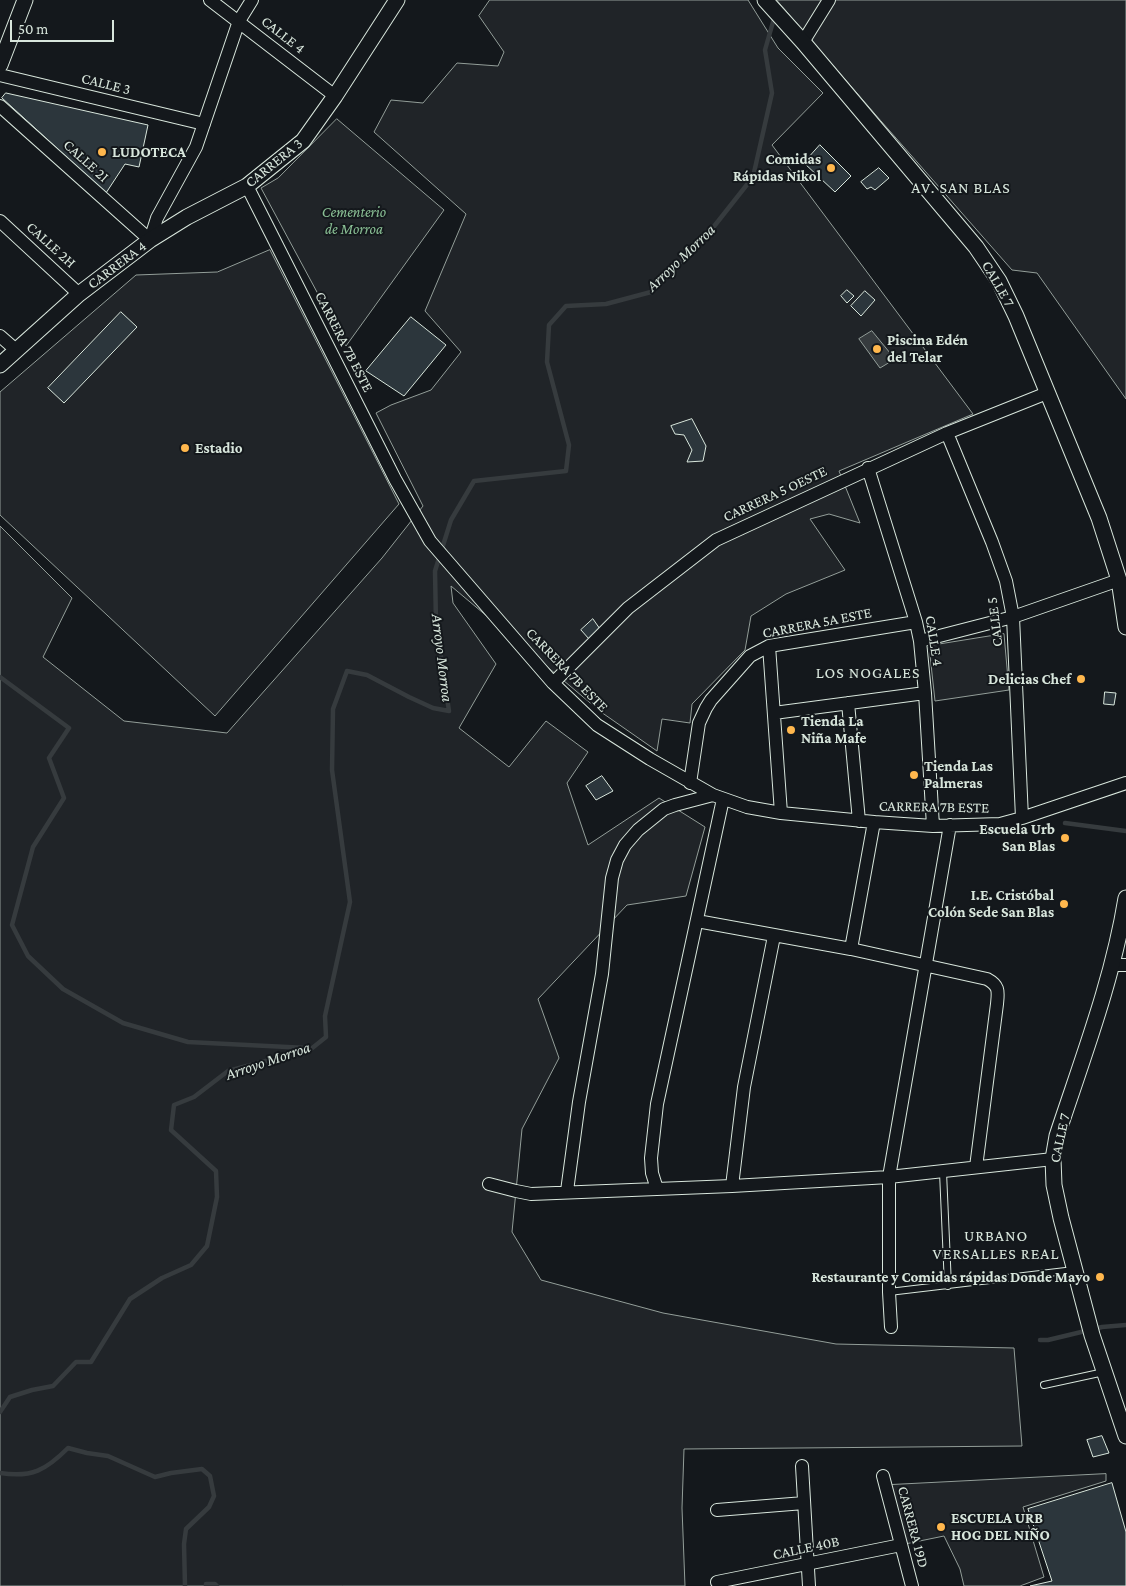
<!DOCTYPE html>
<html>
<head>
<meta charset="utf-8">
<style>
  body { margin:0 }
  #map { position:relative; width:1126px; height:1586px; overflow:hidden; background:#14181c; font-family:"Crimson Pro",serif }
  canvas { display:block }
  .scale { position:absolute; left:10px; top:20px; width:104px; height:22px; box-sizing:border-box; border:2px solid #d8e6dc; border-top:0; padding-left:6px; font-size:15px; line-height:18px; white-space:nowrap; color:#d8e6dc; -webkit-text-stroke:4px #14181c; paint-order:stroke }
</style>
</head>
<body>
<div id="map">
<canvas width="1126" height="1586"></canvas>
<div class="scale">50 m</div>
</div>
<script>
const c = document.querySelector('canvas').getContext('2d');
c.lineJoin = 'round';
function paint(path, color) { c.fillStyle = color; c.fill(path, 'evenodd'); }
function trace(path, color, width, dash) { c.strokeStyle = color; c.lineWidth = width; c.lineCap = dash ? 'butt' : 'round'; c.setLineDash(dash || []); c.stroke(path); }
function drawText(font, color, halo, rows, align = 'center') {
  c.font = font + ' "Crimson Pro",serif'; c.lineWidth = 4; c.setLineDash([]); c.textBaseline = 'middle'; c.strokeStyle = halo; c.fillStyle = color; for (const [text, x, y, turn = 0] of rows) {
    c.save(); c.translate(x, y); c.rotate((+turn || 0) * Math.PI / 180); c.textAlign = isNaN(turn) ? turn : align; if (halo) c.strokeText(text, 0, 0); c.fillText(text, 0, 0); c.restore();
  }
}
const green = new Path2D(`
  M490,0H748L778,48L823,93L772,145L973,414L839,471L860,523L829,514L810,519L845,570L786,594L751,616L745,650L692,704L690,723L662,719L657,751L601,712L451,586L453,603L496,664L459,728L509,767L546,721L588,752L567,783L588,845L659,798L705,827L686,896L627,905L538,999L559,1058L522,1129L512,1232L541,1280L663,1313L836,1344L1014,1348L1022,1446L684,1449L682,1508L685,1586H0V526L72,598L43,657L124,721L227,733L382,558L423,506L376,413L391,405L431,390L461,352L425,311L466,214L374,132L391,100L423,103L457,63L498,66L504,52L479,16Z
  M777,0H1126V399L1037,273L1012,270L881,121Z
  M337,119L444,210L346,346L261,188L278,178Z
  M270,250L399,504L215,716L0,515V392L136,275L217,272Z
  M1004,634L1009,690L935,701L929,646Z
  M1106,1474V1481L1023,1507L1044,1577L1020,1586H964L960,1569L944,1536L905,1544L890,1485Z`);
const water = new Path2D(`
  M872,331L895,359L880,368L859,339Z`);
const stream = new Path2D(`
  M0,677L69,728L49,758L64,798L33,847L12,925L28,956L63,989L123,1023L188,1042L307,1048
  M1065,823L1126,831
  M1040,1340H1048L1102,1327L1126,1325
  M0,1412L10,1397L32,1390L53,1386L76,1362H91L130,1299L162,1278L191,1265L207,1246L217,1197L216,1171L171,1130L174,1105L194,1097L228,1071L311,1049L326,1037L325,1016L350,902L332,770L333,709L347,671L367,675L409,697L433,708L449,711L436,624L435,571L451,520L474,481L566,471L569,445L547,362L549,325L566,306L606,304L651,292L708,234L753,177L772,93L765,50L775,15
  M0,1473C32,1478 46,1470 68,1448L87,1453L108,1456L155,1477L171,1473L202,1469L210,1476L214,1496L209,1507L186,1529L184,1544L185,1586
  M206,1586V1584H215L217,1586`);
const building = new Path2D(`
  M6,93L148,125L139,167L125,164L106,193L2,98Z
  M820,145L851,176L835,192L804,163Z
  M879,168L889,178L875,190L871,187L867,189L861,182Z
  M847,290L854,296L847,303L841,296Z
  M865,291L875,300L861,316L851,306Z
  M121,312L137,327L64,403L48,388Z
  M411,317L446,345L404,396L366,371Z
  M692,419L706,446L703,461L687,462L692,450L684,435L675,434L671,426Z
  M593,619L600,629L589,639L581,630Z
  M1105,692L1116,693L1114,705L1104,704Z
  M602,776L613,791L596,800L586,786Z
  M1102,1436L1109,1453L1093,1457L1087,1440Z
  M1112,1483L1126,1532V1586H1030L1052,1581L1028,1509Z`);
const service = new Path2D(`
  M943,1172L948,1286
  M889,1292L1074,1270
  M1044,1385L1104,1372`);
const minor = new Path2D(`
  M210,0L335,96
  M803,42L829,0
  M0,75L204,124
  M0,106L150,240L157,218L196,147L239,21L252,0
  M247,186L395,479L430,541L553,683L597,725L650,759L713,795L747,807L781,813L874,822L933,826L1000,824L1022,818L1126,783
  M0,221L79,294
  M0,336L16,350
  M947,433L992,542L1006,581L1013,617L1022,818
  M868,468L916,622L920,641L925,693L933,826
  M920,641L1013,617L1119,580
  M769,646L781,813
  M553,683L628,608L716,540L947,433L1047,393
  M848,703L859,821
  M774,713L925,693
  M690,783L699,723L706,708L711,700L750,656L769,646L916,622
  M697,921L851,949L987,979C1000,986 998,992 997,1004L976,1167
  M851,949L874,822
  M1113,965H1126
  M489,1184L516,1191L531,1194L732,1186L889,1177L1053,1159
  M732,1186L744,1087L774,936
  M657,1189L652,1173L651,1158L657,1104L723,799
  M567,1191L579,1102L602,974L612,878L617,860L625,845L638,830L664,809L675,805L713,795
  M891,1327L889,1292V1177L950,825
  M802,1466L809,1586
  M883,1476L912,1586
  M717,1510L804,1503
  M717,1582L901,1545`);
const tertiary = new Path2D(`
  M765,0L803,42L976,247L999,281L1016,316L1099,518L1119,580L1126,627
  M0,65L25,0
  M0,365L79,294L150,240L187,217L247,186L303,141L335,96L397,0
  M1126,898C1113,979 1083,1057 1057,1136L1053,1159L1054,1185L1061,1218L1092,1335L1126,1436`);
const markers = [
  [102,152,5,"#ffb74d"],
  [831,168,5,"#ffb74d"],
  [877,349,5,"#ffb74d"],
  [185,448,5,"#ffb74d"],
  [1081,679,5,"#ffb74d"],
  [791,730,5,"#ffb74d"],
  [914,775,5,"#ffb74d"],
  [1065,838,5,"#ffb74d"],
  [1064,904,5,"#ffb74d"],
  [1100,1277,5,"#ffb74d"],
  [941,1527,5,"#ffb74d"]
];
const streetNames = [
  ["CALLE 4",283,35,38],
  ["CALLE 3",106,84,14],
  ["CALLE 2I",86,161,42],
  ["CARRERA 3",274,163,-39],
  ["CALLE 2H",51,245,42],
  ["CARRERA 4",117,265,-37],
  ["CALLE 7",998,284,60],
  ["CARRERA 7B ESTE",344,342,63],
  ["CARRERA 5 OESTE",775,494,-25],
  ["CALLE 5",995,622,-97],
  ["CARRERA 5A ESTE",817,623,-11],
  ["CALLE 4",934,641,81],
  ["CARRERA 7B ESTE",567,670,46],
  ["CARRERA 7B ESTE",934,807,1],
  ["CALLE 7",1060,1138,-78],
  ["CARRERA 19D",913,1527,75],
  ["CALLE 40B",806,1548,-12]
];
const poiNames = [
  ["LUDOTECA",112,152],
  ["Comidas",821,159,"right"],
  ["Rápidas Nikol",821,176,"right"],
  ["Piscina Edén",887,340],
  ["del Telar",887,357],
  ["Estadio",195,448],
  ["Delicias Chef",1071,679,"right"],
  ["Tienda La",801,721],
  ["Niña Mafe",801,738],
  ["Tienda Las",924,766],
  ["Palmeras",924,783],
  ["Escuela Urb",1055,829,"right"],
  ["San Blas",1055,846,"right"],
  ["I.E. Cristóbal",1054,895,"right"],
  ["Colón Sede San Blas",1054,912,"right"],
  ["Restaurante y Comidas rápidas Donde Mayo",1090,1277,"right"],
  ["ESCUELA URB",951,1518],
  ["HOG DEL NIÑO",951,1535]
];
const parkNames = [
  ["Cementerio",354,212],
  ["de Morroa",354,229]
];
const neighbourhoodNames = [
  ["AV. SAN BLAS",961,188],
  ["LOS NOGALES",868,673],
  ["URBANO",996,1236],
  ["VERSALLES REAL",996,1254]
];
const waterNames = [
  ["Arroyo Morroa",681,258,-44],
  ["Arroyo Morroa",442,658,83],
  ["Arroyo Morroa",268,1061,-19]
];
paint(green, '#202428');
trace(green, '#939e99', 1);
paint(water, '#363b3e');
trace(water, '#939e99', 1);
trace(stream, '#363b3e', 4.5);
paint(building, '#2c363c');
trace(building, '#d8e6dc', 1);
trace(service, '#d8e6dc', 8);
trace(minor, '#d8e6dc', 14);
trace(tertiary, '#d8e6dc', 17);
trace(service, '#14181c', 6);
trace(minor, '#14181c', 12);
trace(tertiary, '#14181c', 15);
for (const [x, y, r, color] of markers) { const dot = new Path2D(); dot.arc(x, y, r, 0, 2 * Math.PI); c.fillStyle = color; c.fill(dot); trace(dot, '#14181c', 2); }
drawText('15px', '#d8e6dc', '#14181c', streetNames);
drawText('bold 15px', '#d8e6dc', '#14181c', poiNames, 'left');
drawText('italic 15px', '#8ac095', '#14181c', parkNames);
c.letterSpacing = '1px';
drawText('16px', '#d8e6dc', '#14181c', neighbourhoodNames);
c.letterSpacing = '0px';
drawText('italic 16px', '#d8e6dc', '#14181c', waterNames);
</script>
</body>
</html>
